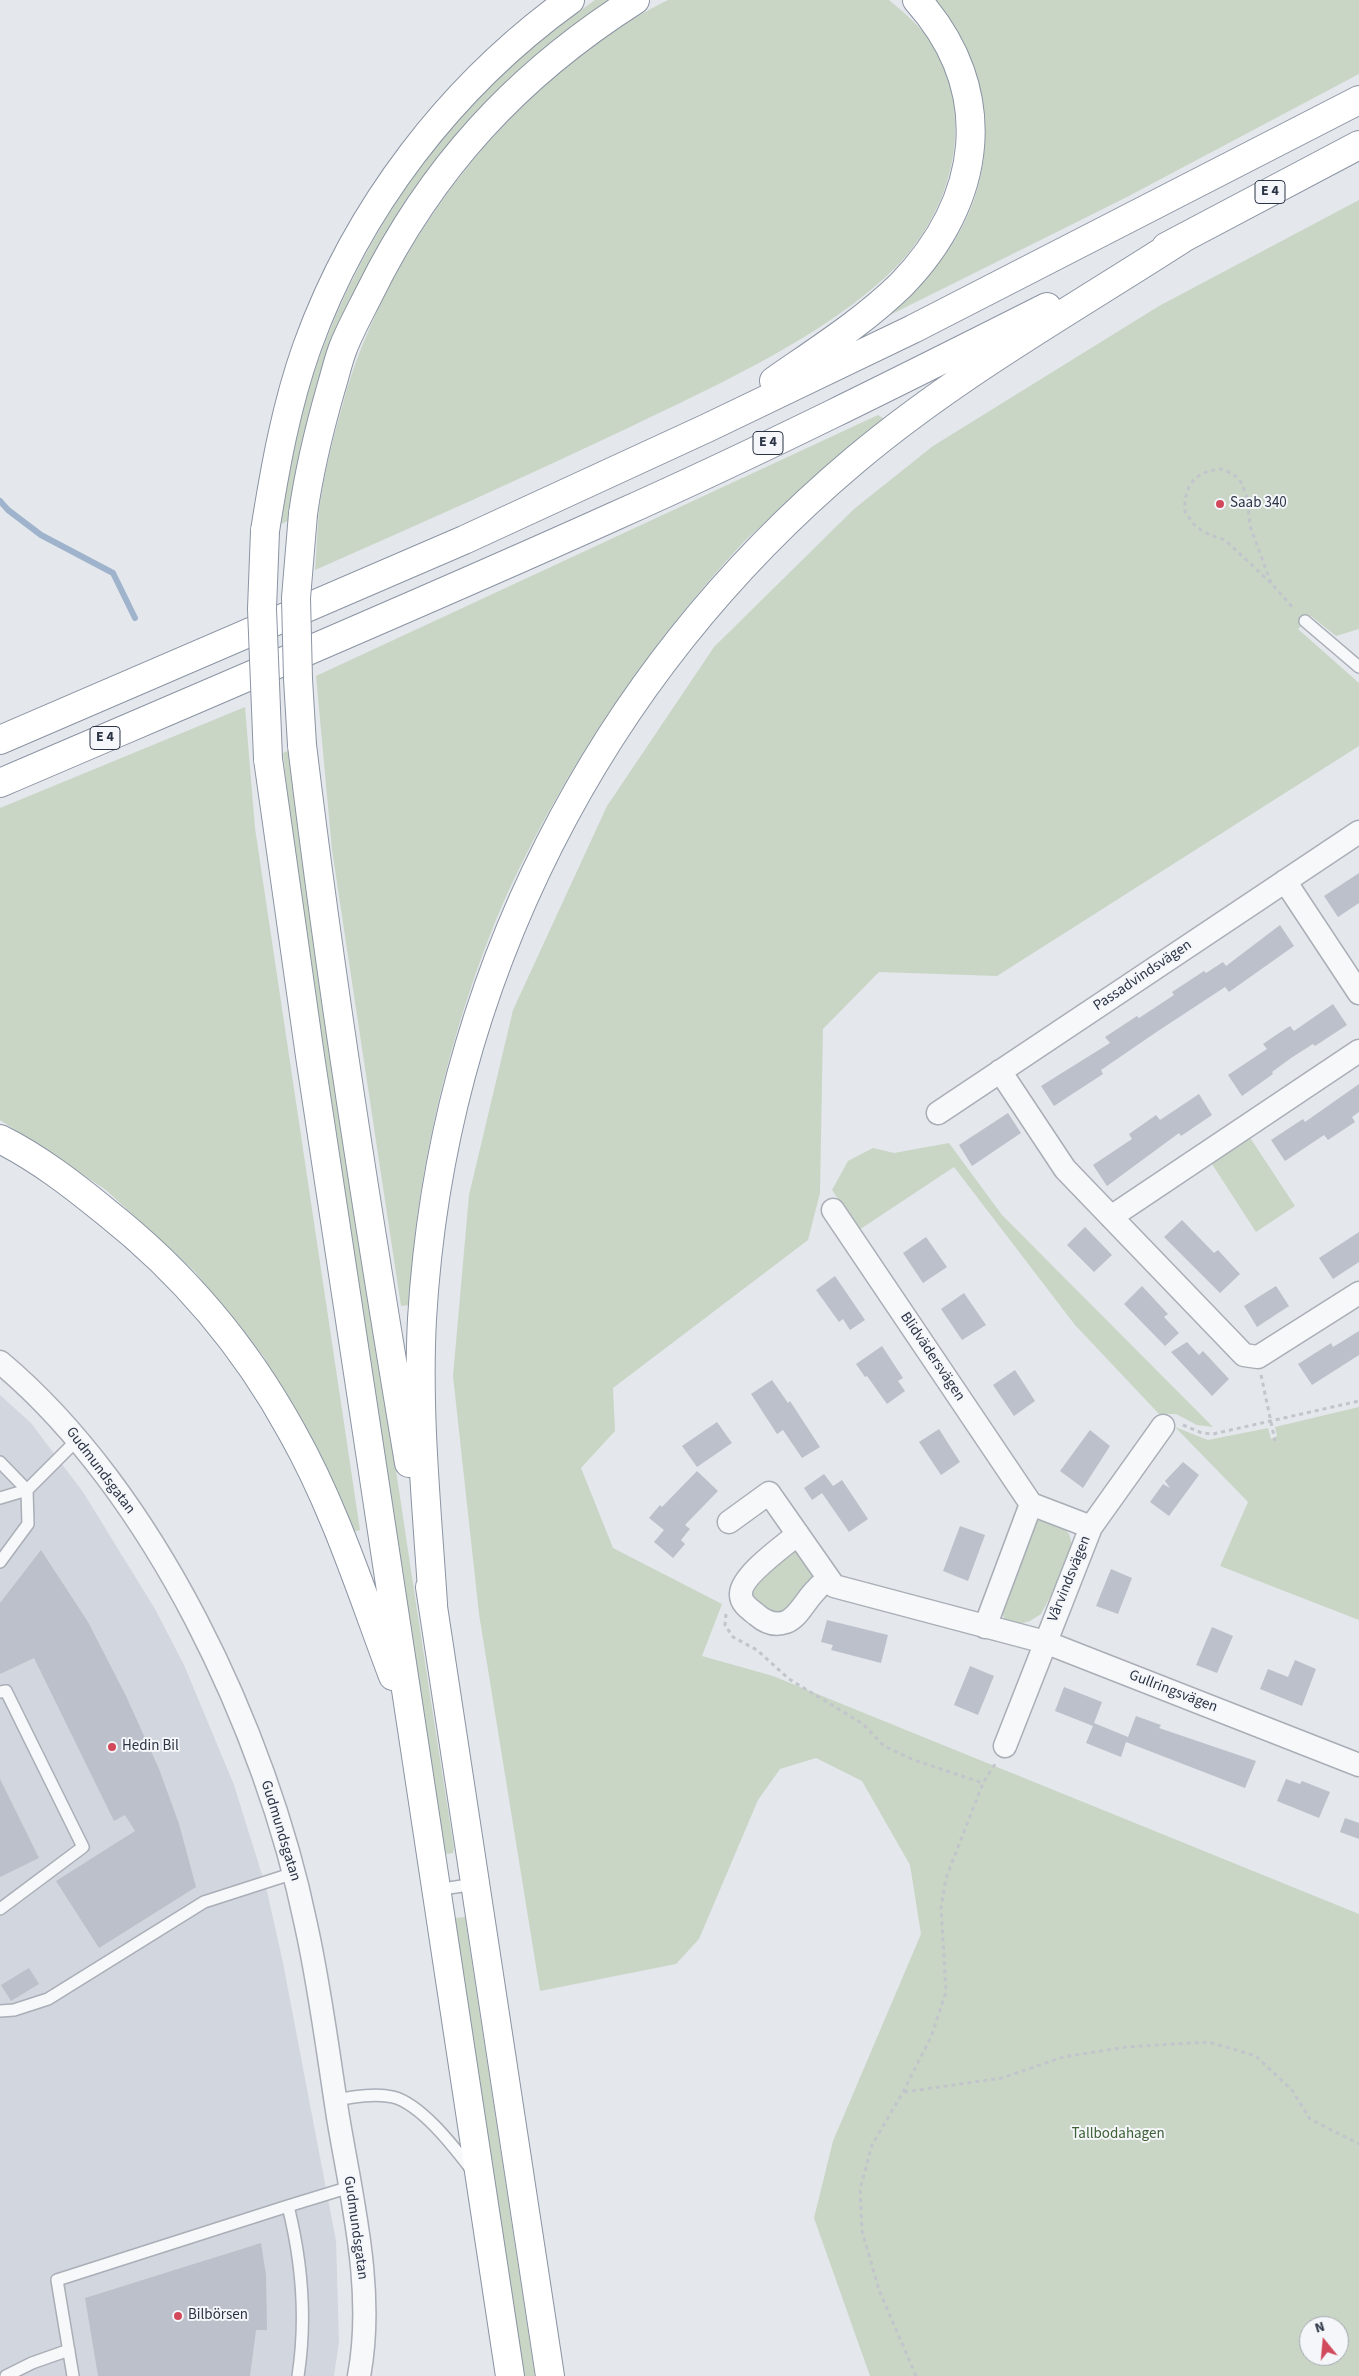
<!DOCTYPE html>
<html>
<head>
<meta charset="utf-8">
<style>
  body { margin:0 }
  #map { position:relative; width:1359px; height:2376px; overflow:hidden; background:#e4e7ec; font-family:"Source Sans 3",sans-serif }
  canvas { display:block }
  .north { position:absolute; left:1299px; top:2316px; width:50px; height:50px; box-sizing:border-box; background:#f4f6f9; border:1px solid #a4a8b1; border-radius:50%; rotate:343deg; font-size:14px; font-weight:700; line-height:20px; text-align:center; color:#2b3445 }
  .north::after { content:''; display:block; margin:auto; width:18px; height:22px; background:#d1495b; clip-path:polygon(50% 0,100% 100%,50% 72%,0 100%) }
</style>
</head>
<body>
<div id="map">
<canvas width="1359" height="2376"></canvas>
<div class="north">N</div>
</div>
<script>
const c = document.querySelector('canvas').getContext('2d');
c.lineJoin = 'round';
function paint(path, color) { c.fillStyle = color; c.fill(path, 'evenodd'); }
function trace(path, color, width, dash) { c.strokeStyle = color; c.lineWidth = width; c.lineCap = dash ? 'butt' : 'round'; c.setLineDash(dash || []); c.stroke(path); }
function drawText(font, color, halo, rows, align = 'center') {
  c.font = font + ' "Source Sans 3",sans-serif'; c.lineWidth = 4; c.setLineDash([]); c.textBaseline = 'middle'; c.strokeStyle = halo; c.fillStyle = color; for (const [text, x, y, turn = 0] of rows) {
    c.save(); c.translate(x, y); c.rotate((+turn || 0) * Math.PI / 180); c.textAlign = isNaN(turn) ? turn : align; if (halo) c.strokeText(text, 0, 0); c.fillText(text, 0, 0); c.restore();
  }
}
const built = new Path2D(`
  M0,1395L31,1423L83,1492L155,1609L184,1665L234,1785L267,1891L283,1963L336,2241L339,2342L334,2376H0Z`);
const green = new Path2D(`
  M595,0H609L576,23L527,62L482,106L435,161L395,220L348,305L290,520L281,524C287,483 294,442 305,402C343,272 418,148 520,58C544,37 569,19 595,0Z
  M668,0H889C907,15 927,32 938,53C974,125 951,211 896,267C827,336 715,386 628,428C524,477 420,524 315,570C317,548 317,525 320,503C325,471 333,438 342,407C385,246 517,74 668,0Z
  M934,0H1359V74L1125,198L886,317L883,314C902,300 919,286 934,268C1003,190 1001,78 934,0Z
  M1359,200V629L1336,636L1311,616L1298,629L1359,683V746L997,976L879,972L823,1029L820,1193L808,1240L613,1388L615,1431L581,1468L613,1548L722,1604L702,1656L773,1676L1359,1914V2376H870L814,2218L833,2141L921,1934L910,1865L862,1781L816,1758L780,1769L758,1800L699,1939L676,1964L540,1991L479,1614L453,1376L469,1195L513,1010L607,806L714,647L854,509L933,446L1159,306ZM1309,2326H1339V2356H1309Z
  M878,415L887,421C850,450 814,479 779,511C766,522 752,533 740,546C642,652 546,796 492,930C454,1026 428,1130 415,1233C412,1257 412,1281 410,1305L401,1306L332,850L316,676Z
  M245,707L255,828L360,1530L352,1532L313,1444L263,1356L195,1272L106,1190L0,1120V808Z
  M292,749C344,1116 396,1482 454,1848L453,1853L447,1854L444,1850L294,851L283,753Z
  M1249,1136L1295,1206L1256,1232L1210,1161Z
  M949,1143L1002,1215L1213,1427L1197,1425L1176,1414H1159L1075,1325L954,1167L859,1230L832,1190L848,1161L873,1148L894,1153Z
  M1359,1407V1620L1220,1566L1248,1502L1175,1427L1208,1440L1268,1428L1271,1439L1277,1436L1275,1427Z
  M1045,1519L1063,1527L1069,1534L1072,1545L1052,1593L1041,1614L1030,1621L1016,1625L1004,1619L1001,1604L1029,1529L1038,1521Z
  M793,1550L799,1551L813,1572L812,1583L785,1616L755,1606L750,1588Z
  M465,1917L535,2376H524L455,1918Z`);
const stream = new Path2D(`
  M0,501L8,510L41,535L113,573L135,618`);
const building = new Path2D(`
  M1359,873V903L1338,917L1324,896Z
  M1280,925L1294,946L1229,992L1225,987L1158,1031L1101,1070L1103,1074L1054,1106L1041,1086L1110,1043L1105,1037L1137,1016L1139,1018L1174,995L1172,992L1204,971L1206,973L1223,962L1226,966Z
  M1333,1004L1347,1025L1315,1046L1313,1044L1291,1058L1272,1072L1273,1074L1242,1096L1228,1075L1267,1049L1263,1044L1276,1035L1290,1026L1294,1031Z
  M1359,1084V1112L1352,1117L1355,1122L1328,1140L1324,1135L1285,1161L1271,1140L1303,1119L1305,1122Z
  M1199,1094L1212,1115L1181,1136L1179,1133L1107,1186L1093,1165L1132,1139L1129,1134L1156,1115L1160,1120Z
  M1008,1113L1021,1133L972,1166L959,1145Z
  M1182,1220L1214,1253L1218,1250L1240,1274L1220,1293L1164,1237Z
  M1085,1227L1112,1255L1094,1272L1067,1245Z
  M1359,1232V1262L1333,1279L1319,1258Z
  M926,1237L947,1267L923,1283L903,1253Z
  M835,1276L865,1320L850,1330L843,1319L839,1322L816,1290Z
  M1142,1286L1168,1314L1164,1317L1179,1333L1165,1346L1124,1304Z
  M1276,1286L1289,1306L1257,1327L1244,1306Z
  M964,1293L986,1325L962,1340L941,1309Z
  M1359,1331V1355L1312,1385L1298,1364L1331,1343L1333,1347Z
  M1187,1342L1199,1355L1203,1351L1229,1379L1212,1396L1171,1352Z
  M882,1346L903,1378L898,1381L905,1391L887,1404L867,1376L865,1377L856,1364Z
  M1015,1370L1035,1401L1014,1416L993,1385Z
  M772,1380L788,1403L790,1401L820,1447L802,1458L783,1430L777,1434L751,1394Z
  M717,1422L732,1443L697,1467L682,1446Z
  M939,1429L960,1462L941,1475L919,1442Z
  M1090,1430L1110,1446L1083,1488L1060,1471Z
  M1183,1462L1199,1475L1169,1516L1150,1502L1163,1484L1170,1488L1165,1481Z
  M697,1471L718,1491L685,1525L690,1529L681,1540L685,1544L673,1558L654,1542L664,1530L649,1518L660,1505L662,1507Z
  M824,1474L833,1486L842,1480L868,1519L849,1532L822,1493L812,1500L804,1488Z
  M960,1526L985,1535L968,1581L943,1571Z
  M41,1550L88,1622L126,1696L159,1769L179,1824L196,1887L99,1948L56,1881L135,1831L125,1815L114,1821L34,1658L0,1674V1603Z
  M1111,1569L1132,1578L1118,1614L1096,1606Z
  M827,1620L888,1635L881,1663L831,1650L833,1645L821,1642Z
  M1212,1627L1233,1636L1217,1673L1196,1665Z
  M1295,1660L1316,1669L1302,1706L1260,1689L1268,1669L1288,1677Z
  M970,1666L994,1676L978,1715L954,1705Z
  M1064,1687L1102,1702L1094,1723L1128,1737L1136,1716L1161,1725L1159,1728L1256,1761L1245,1788L1126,1742L1121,1757L1086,1743L1093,1726L1055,1711Z
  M0,1779L39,1858L0,1877Z
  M1286,1779L1300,1784L1302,1781L1330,1792L1319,1818L1277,1801Z
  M1345,1818L1359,1823V1839L1340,1832Z
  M29,1968L39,1984L11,2001L1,1985Z
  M261,2243L266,2275L267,2330H256L250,2376H98L85,2298Z`);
const path = new Path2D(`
  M1271,583L1225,540L1210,535L1196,527L1185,512V499L1189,487L1195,478L1208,471L1222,469L1233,474L1241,482L1247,497L1250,526L1271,583L1295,610
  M1261,1375L1275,1441
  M1183,1425L1202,1433L1213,1434L1359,1401
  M726,1614L725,1625L733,1637L757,1650L789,1679L863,1724L884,1746L914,1760L983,1783
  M904,2092L1002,2078L1063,2057L1126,2047L1209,2042L1256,2056L1292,2090L1310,2119L1359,2144
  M916,2376L879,2290L862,2231L860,2189L872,2145L903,2092L931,2037L946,1992L941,1908L946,1878L983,1783L995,1764`);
const lane = new Path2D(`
  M1305,621L1359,667
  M0,1462L27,1490L28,1524L0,1562
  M0,1498L27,1490L78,1439
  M0,1692L6,1691L83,1847L0,1909
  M436,1890L475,1884
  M0,2011L14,2010L48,1999L204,1902L294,1873
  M335,2100C353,2097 375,2093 393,2097C421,2104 454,2147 471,2169
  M288,2206L350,2187
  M6,2376L32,2363L69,2350
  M73,2376L57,2280L288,2206C302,2262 307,2318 298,2376`);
const street = new Path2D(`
  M1285,881L1359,993
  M1000,1071L1065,1169L1244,1355L1258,1357L1359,1293
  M938,1113L1359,832
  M833,1210L1031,1504
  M1111,1217L1359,1051
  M0,1362C154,1491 266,1731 306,1925C320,1988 328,2053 338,2117C352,2201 375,2291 359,2376
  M1031,1504L1091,1527
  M729,1522L769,1493L834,1586L1045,1642L1359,1765
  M798,1534C785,1545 739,1577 741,1595C741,1604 751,1610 757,1615C765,1622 775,1626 786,1622C799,1617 806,1599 817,1589C820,1585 825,1582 829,1579
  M985,1627L1031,1504
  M1005,1746L1091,1527L1163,1426`);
const highway = new Path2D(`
  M1166,247L1359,145
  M774,381C817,351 863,322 901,285C983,201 998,91 917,0
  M303,514C309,471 319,430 331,388C335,375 338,361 343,348C350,330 360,312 369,294C431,168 517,75 635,0
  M265,531C275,468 286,406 307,347C357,208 451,86 570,0
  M0,740L464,540L707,428L913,329L1359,100
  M302,745C331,985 369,1224 409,1463
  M268,759L310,1056L510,2376
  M0,783C205,695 411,608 615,516C761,451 904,379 1047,307
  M0,1139C38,1158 73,1185 106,1212C182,1272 245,1346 292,1432C335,1508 362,1594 393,1676
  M430,1587L550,2376
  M433,1604C427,1510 417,1414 422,1319C442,982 597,677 855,460C956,375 1072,310 1182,239`);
const highwayBridge = new Path2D(`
  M265,531L262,609L268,759
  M302,745L298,679L296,598L303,514`);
const markers = [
  [1220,504,5,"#d1495b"],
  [112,1747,5,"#d1495b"],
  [178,2316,5,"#d1495b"]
];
const shields = [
  [1270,192,30],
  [768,443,30],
  [105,738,30]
];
const shieldNames = [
  ["E 4",1270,192],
  ["E 4",768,443],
  ["E 4",105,738]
];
const poiNames = [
  ["Saab 340",1230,504],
  ["Hedin Bil",122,1747],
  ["Bilbörsen",188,2316]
];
const streetNames = [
  ["Passadvindsvägen",1143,976,-34],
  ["Blidvädersvägen",932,1357,56],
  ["Gudmundsgatan",100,1471,53],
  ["Vårvindsvägen",1070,1579,-68],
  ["Gullringsvägen",1173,1692,21],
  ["Gudmundsgatan",280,1831,73],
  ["Gudmundsgatan",355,2228,82]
];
const parkNames = [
  ["Tallbodahagen",1118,2135]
];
paint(built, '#d2d6de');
paint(green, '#c9d6c5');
trace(stream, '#9fb4cc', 6);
paint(building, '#bbc0ca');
trace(lane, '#a9aeb7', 14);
trace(street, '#a9aeb7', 25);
trace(highway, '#8b94a3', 30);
trace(path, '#c2c5cb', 3, [4, 4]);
trace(lane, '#f7f8fa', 11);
trace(street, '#f7f8fa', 22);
trace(highway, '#fff', 28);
trace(highwayBridge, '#8b94a3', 30, []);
trace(highwayBridge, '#fff', 28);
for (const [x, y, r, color] of markers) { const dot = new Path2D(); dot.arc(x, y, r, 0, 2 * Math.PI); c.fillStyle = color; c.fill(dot); trace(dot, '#f4f6f9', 2); }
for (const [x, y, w] of shields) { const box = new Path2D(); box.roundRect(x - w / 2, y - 11.5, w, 23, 4); c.fillStyle = '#f4f6f9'; c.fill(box); trace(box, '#2b3445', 1); }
drawText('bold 14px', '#2b3445', null, shieldNames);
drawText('15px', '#2b3445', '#f4f6f9', poiNames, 'left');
drawText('15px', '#2b3445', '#f4f6f9', streetNames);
drawText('15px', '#3f6138', '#f4f6f9', parkNames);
</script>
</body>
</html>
